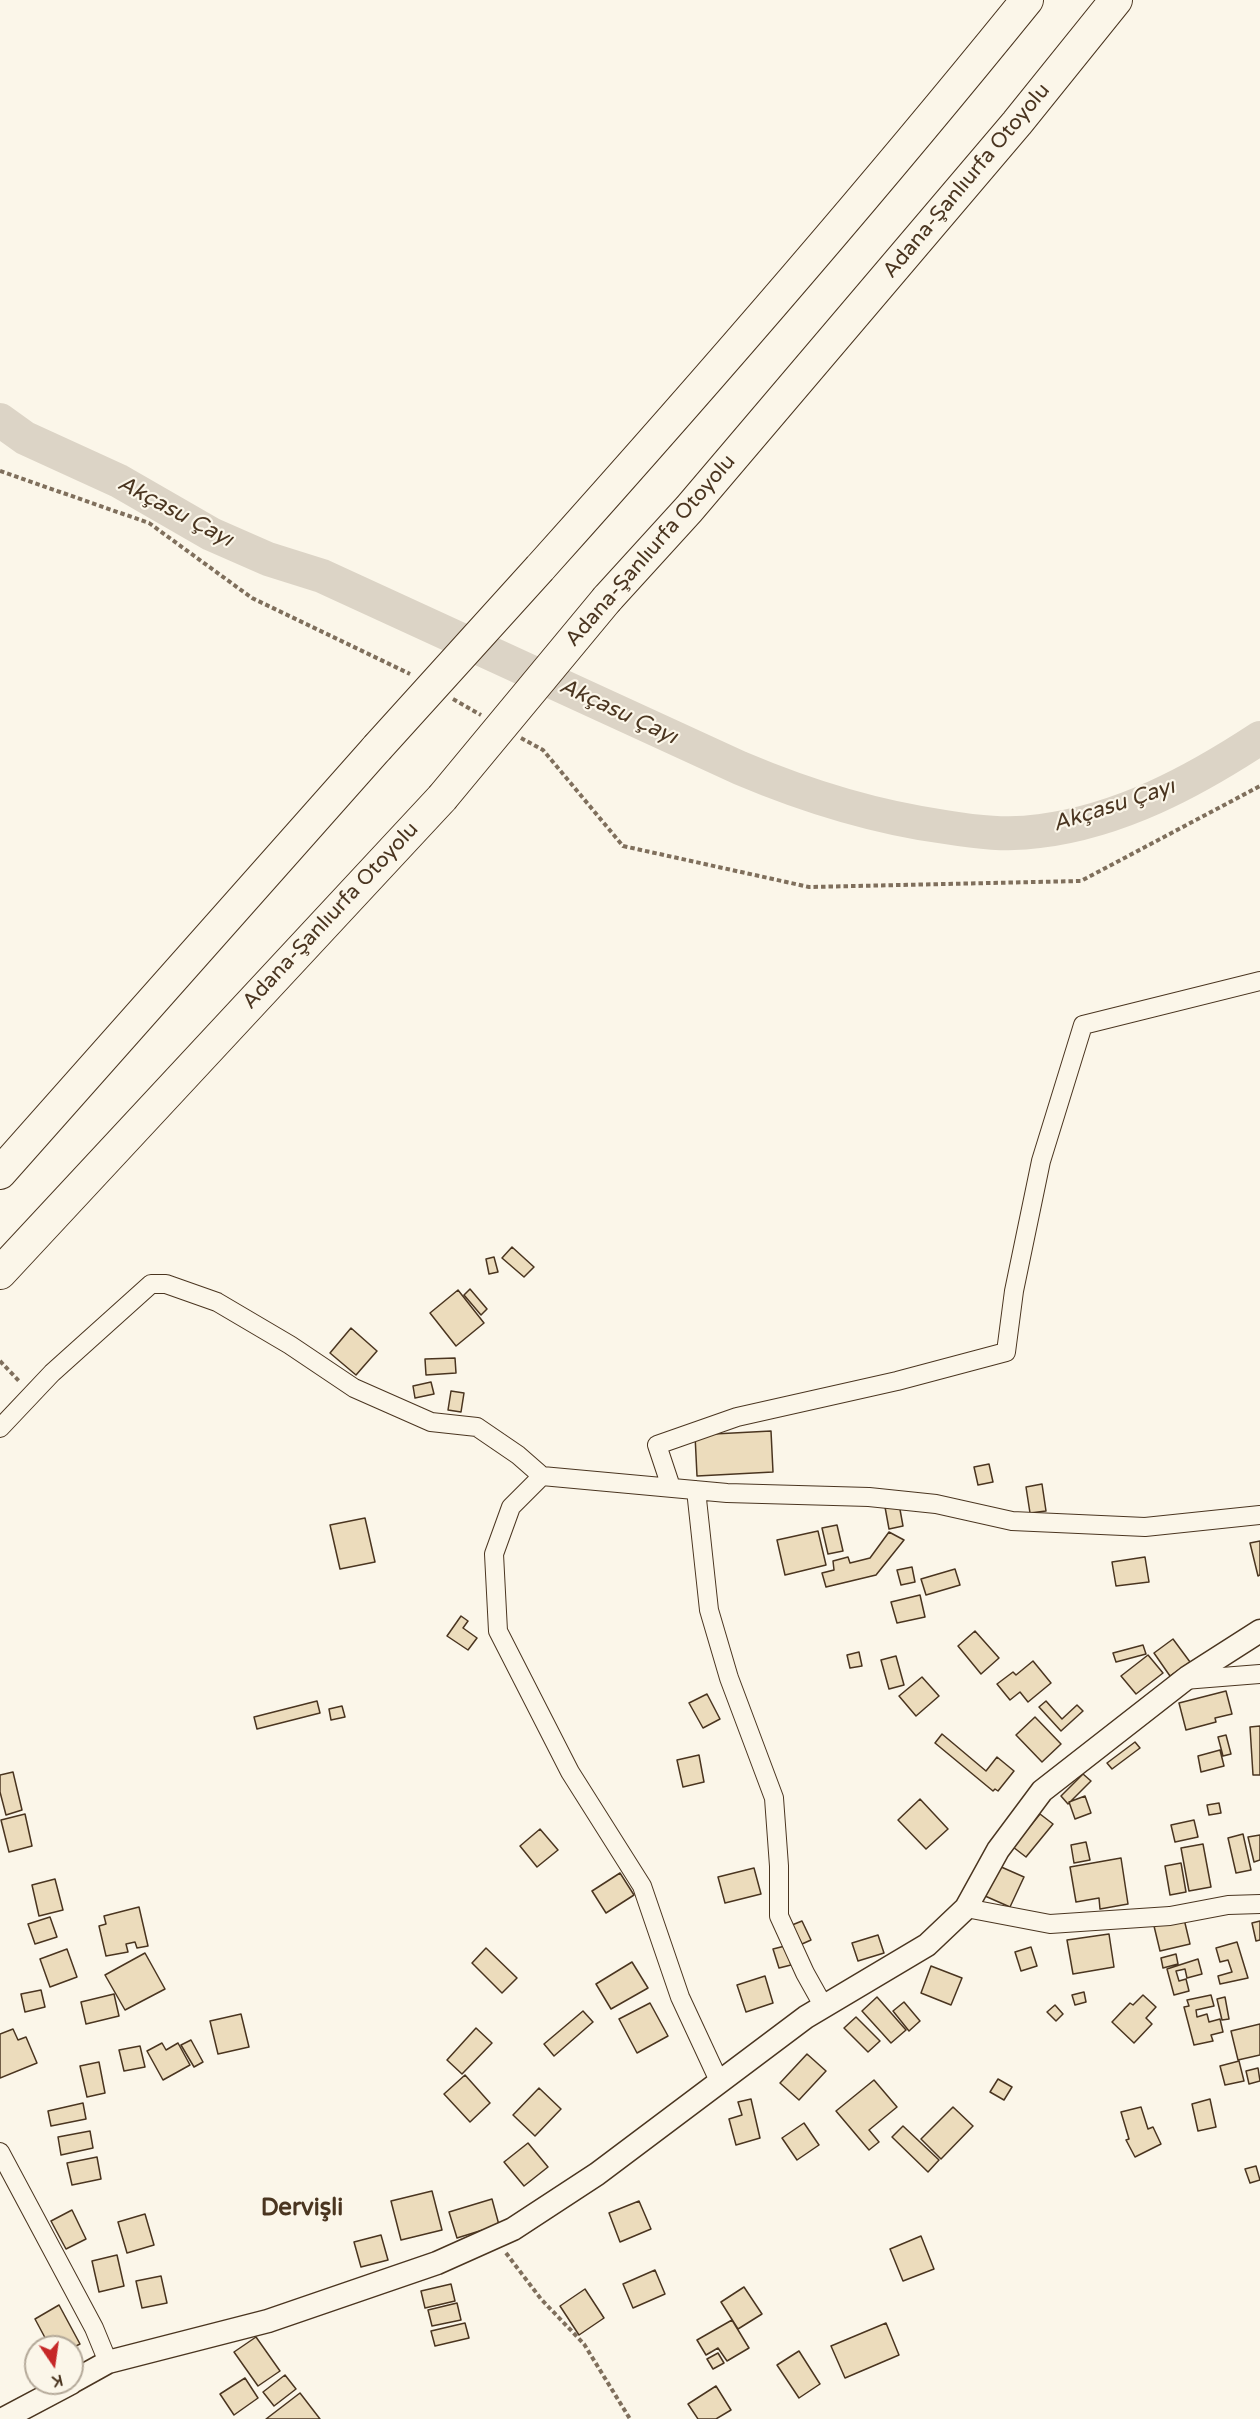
<!DOCTYPE html>
<html>
<head>
<meta charset="utf-8">
<style>
  body { margin:0 }
  #map { position:relative; width:1260px; height:2419px; overflow:hidden; background:#fbf6e9; font-family:"Varela Round",sans-serif }
  canvas { display:block }
  .north { position:absolute; left:24px; top:2335px; width:60px; height:60px; box-sizing:border-box; background:#fbf6e9; border:2px solid #b4a999; border-radius:50%; rotate:167deg; font-size:16px; font-weight:700; line-height:24px; text-align:center; color:#4a3520 }
  .north::after { content:''; display:block; margin:auto; width:21px; height:27px; background:#c62828; clip-path:polygon(50% 0,100% 100%,50% 72%,0 100%) }
</style>
</head>
<body>
<div id="map">
<canvas width="1260" height="2419"></canvas>
<div class="north">K</div>
</div>
<script>
const c = document.querySelector('canvas').getContext('2d');
c.lineJoin = 'round';
function trace(path, color, width, dash) { c.strokeStyle = color; c.lineWidth = width; c.lineCap = dash ? 'butt' : 'round'; c.setLineDash(dash || []); c.stroke(path); }
function paint(path, color) { c.fillStyle = color; c.fill(path, 'evenodd'); }
function drawText(font, color, halo, rows, align = 'center') {
  c.font = font + ' "Varela Round",sans-serif'; c.lineWidth = 4.5; c.setLineDash([]); c.textBaseline = 'middle'; c.strokeStyle = halo; c.fillStyle = color; for (const [text, x, y, turn = 0] of rows) {
    c.save(); c.translate(x, y); c.rotate((+turn || 0) * Math.PI / 180); c.textAlign = isNaN(turn) ? turn : align; if (halo) c.strokeText(text, 0, 0); c.fillText(text, 0, 0); c.restore();
  }
}
const river = new Path2D(`
  M0,420L25,438L119,481L211,534L268,559L322,576L740,768C806,796 873,817 945,827C976,832 1008,836 1040,831C1120,821 1193,782 1260,738`);
const building = new Path2D(`
  M512,1247L534,1267L524,1277L502,1258Z
  M494,1257L498,1272L489,1274L486,1259Z
  M470,1289L487,1309L481,1315L464,1295Z
  M458,1290L484,1323L456,1346L430,1313Z
  M351,1328L377,1351L356,1375L330,1353Z
  M455,1358L456,1373L426,1375L425,1359Z
  M431,1382L434,1394L415,1398L413,1386Z
  M451,1391L464,1393L461,1412L448,1410Z
  M771,1431L773,1472L697,1476L695,1435Z
  M989,1464L993,1482L978,1485L974,1467Z
  M1042,1484L1046,1511L1030,1513L1026,1487Z
  M899,1504L903,1526L889,1529L885,1507Z
  M365,1518L375,1562L340,1569L330,1525Z
  M837,1525L843,1551L828,1554L822,1528Z
  M818,1531L826,1565L785,1575L777,1540Z
  M889,1532L904,1540L876,1575L826,1587L822,1573L834,1570L833,1561L848,1557L850,1563L870,1558Z
  M1260,1541V1575L1258,1576L1250,1543Z
  M1145,1557L1149,1582L1116,1586L1112,1562Z
  M912,1567L915,1582L901,1585L897,1570Z
  M955,1569L960,1585L926,1595L921,1579Z
  M920,1595L925,1617L897,1623L891,1602Z
  M461,1616L468,1621L463,1628L477,1638L468,1650L447,1636Z
  M975,1631L999,1658L981,1674L958,1646Z
  M1173,1639L1190,1662L1170,1676L1154,1653Z
  M1143,1645L1146,1654L1116,1662L1113,1653Z
  M859,1652L862,1666L850,1668L847,1655Z
  M1148,1655L1163,1673L1136,1694L1121,1676Z
  M896,1656L904,1685L889,1689L881,1660Z
  M1033,1661L1051,1683L1028,1702L1020,1692L1010,1700L997,1684L1013,1672L1016,1675Z
  M922,1677L939,1696L916,1716L899,1696Z
  M1226,1691L1232,1714L1215,1718L1216,1722L1186,1730L1179,1703Z
  M707,1694L720,1719L703,1728L689,1703Z
  M317,1701L320,1713L257,1729L254,1717Z
  M1046,1701L1062,1719L1077,1705L1083,1711L1061,1731L1039,1707Z
  M342,1706L345,1717L331,1720L329,1709Z
  M1035,1717L1061,1744L1042,1762L1016,1735Z
  M1260,1726V1775H1253L1250,1727Z
  M942,1734L986,1771L997,1757L1014,1771L998,1791L995,1789L993,1791L935,1743Z
  M1226,1735L1231,1754L1223,1756L1218,1737Z
  M1135,1742L1140,1748L1112,1769L1107,1763Z
  M1220,1750L1224,1766L1201,1772L1198,1756Z
  M699,1755L704,1782L683,1787L677,1760Z
  M13,1772L22,1810L6,1815L0,1792V1775Z
  M1083,1774L1091,1781L1068,1804L1061,1796Z
  M1085,1796L1091,1813L1075,1819L1069,1802Z
  M920,1799L948,1829L926,1849L898,1820Z
  M1219,1803L1221,1813L1209,1815L1207,1805Z
  M25,1814L32,1846L9,1852L1,1820Z
  M1040,1814L1053,1824L1026,1857L1013,1847Z
  M1194,1820L1198,1837L1175,1842L1171,1825Z
  M540,1829L558,1850L537,1867L520,1846Z
  M1243,1834L1251,1870L1236,1873L1228,1838Z
  M1260,1835V1860L1254,1862L1248,1837Z
  M1086,1842L1090,1860L1074,1863L1071,1845Z
  M1203,1844L1211,1887L1189,1891L1181,1848Z
  M1121,1858L1128,1904L1100,1909L1099,1898L1076,1902L1070,1867Z
  M1181,1863L1186,1892L1170,1895L1165,1866Z
  M999,1866L1024,1877L1010,1907L985,1896Z
  M754,1868L761,1894L725,1903L718,1877Z
  M620,1873L634,1895L606,1913L592,1891Z
  M55,1879L63,1910L39,1916L32,1885Z
  M139,1907L148,1946L137,1948L135,1942L126,1944L128,1952L106,1956L99,1926L106,1924L104,1916Z
  M50,1917L57,1937L35,1944L28,1924Z
  M1184,1919L1190,1944L1160,1951L1154,1926Z
  M802,1921L811,1940L802,1944L792,1925Z
  M1260,1921V1940L1256,1941L1252,1923Z
  M1109,1934L1114,1967L1073,1974L1067,1940Z
  M878,1935L884,1953L858,1961L852,1943Z
  M1237,1942L1248,1978L1220,1984L1218,1976L1232,1972L1228,1960L1220,1962L1216,1948Z
  M785,1946L791,1965L779,1968L773,1949Z
  M1031,1947L1037,1966L1021,1971L1015,1952Z
  M486,1948L517,1978L502,1993L472,1963Z
  M67,1949L77,1977L50,1987L40,1959Z
  M145,1953L165,1989L125,2010L105,1975Z
  M1176,1954L1178,1964L1163,1968L1161,1958Z
  M1198,1959L1202,1974L1187,1978L1185,1969L1176,1971L1179,1981L1186,1979L1189,1991L1174,1995L1167,1969Z
  M632,1962L648,1988L611,2009L596,1984Z
  M931,1966L962,1978L951,2005L921,1993Z
  M765,1976L773,2003L746,2012L737,1985Z
  M41,1990L45,2007L25,2012L21,1994Z
  M1084,1992L1086,2002L1075,2005L1072,1995Z
  M114,1994L119,2016L86,2024L81,2002Z
  M1143,1995L1156,2007L1146,2018L1152,2024L1134,2043L1112,2022L1130,2003L1133,2005Z
  M1211,1995L1214,2006L1196,2010L1197,2017L1207,2014L1209,2022L1220,2019L1223,2032L1211,2035L1213,2041L1194,2045L1184,2007L1189,2006L1187,2000Z
  M877,1997L906,2030L891,2043L862,2011Z
  M1225,1997L1229,2019L1222,2020L1217,1999Z
  M904,2002L920,2021L909,2031L893,2011Z
  M650,2003L668,2036L637,2053L619,2019Z
  M1055,2005L1063,2014L1056,2021L1047,2012Z
  M583,2011L593,2022L554,2056L544,2044Z
  M241,2014L249,2047L218,2054L210,2021Z
  M856,2017L880,2041L868,2052L844,2028Z
  M1260,2024V2055L1238,2060L1231,2031Z
  M476,2028L492,2043L462,2074L447,2060Z
  M13,2029L18,2040L26,2037L37,2063L0,2078V2034Z
  M191,2040L203,2062L194,2067L181,2045Z
  M162,2043L166,2050L178,2043L190,2065L163,2080L147,2051Z
  M140,2046L145,2067L124,2071L119,2050Z
  M807,2054L826,2071L799,2100L780,2083Z
  M1239,2061L1244,2081L1225,2085L1220,2066Z
  M99,2062L105,2093L87,2097L80,2066Z
  M1258,2068L1260,2081L1249,2084L1246,2071Z
  M465,2075L490,2103L470,2122L444,2094Z
  M998,2079L1012,2087L1004,2100L990,2092Z
  M874,2080L897,2107L869,2130L879,2142L869,2150L836,2111Z
  M539,2088L561,2109L535,2136L513,2115Z
  M751,2099L760,2138L736,2145L729,2119L742,2115L738,2102Z
  M1210,2099L1216,2127L1198,2131L1192,2104Z
  M83,2103L86,2119L51,2126L48,2111Z
  M953,2107L973,2126L941,2159L921,2139Z
  M1141,2107L1148,2129L1153,2127L1161,2144L1135,2157L1126,2140L1129,2139L1121,2112Z
  M804,2123L819,2145L797,2160L782,2138Z
  M903,2126L939,2160L928,2172L892,2137Z
  M90,2131L93,2148L61,2155L58,2137Z
  M528,2143L548,2167L524,2186L504,2162Z
  M97,2157L101,2179L72,2185L67,2163Z
  M1256,2166L1260,2180L1250,2183L1245,2169Z
  M432,2191L442,2230L401,2240L391,2201Z
  M492,2199L499,2225L457,2238L449,2212Z
  M639,2201L651,2229L620,2242L609,2213Z
  M72,2210L86,2239L66,2249L51,2221Z
  M145,2214L154,2245L127,2253L118,2222Z
  M381,2235L388,2260L361,2267L354,2242Z
  M921,2236L934,2269L903,2281L890,2249Z
  M117,2255L124,2286L99,2292L92,2261Z
  M655,2270L665,2294L633,2308L623,2284Z
  M161,2276L167,2303L142,2308L136,2281Z
  M451,2284L455,2301L425,2308L421,2291Z
  M744,2287L762,2314L738,2329L721,2302Z
  M585,2289L604,2318L579,2335L560,2306Z
  M457,2303L461,2320L432,2326L428,2310Z
  M59,2305L80,2344L72,2348L50,2347L35,2319Z
  M732,2320L749,2348L727,2361L718,2348L706,2355L697,2340Z
  M465,2323L469,2338L435,2346L431,2331Z
  M886,2323L899,2355L845,2378L831,2346Z
  M256,2337L280,2371L258,2386L234,2352Z
  M799,2351L820,2384L799,2398L777,2365Z
  M718,2353L724,2363L713,2369L707,2359Z
  M285,2375L296,2389L274,2406L263,2392Z
  M245,2378L258,2398L234,2415L220,2394Z
  M716,2386L731,2410L716,2419H698L688,2404Z
  M300,2393L320,2419H266Z`);
const path = new Path2D(`
  M0,471L149,523L252,598L410,674
  M453,699L481,715
  M521,738L543,750L623,846L809,887L1081,881L1260,786
  M0,1361L19,1381
  M506,2253L541,2299L584,2344L630,2419`);
const minor = new Path2D(`
  M0,1428L52,1373L151,1284H166L217,1302L290,1345L354,1388L431,1422L477,1427L518,1455L542,1476
  M671,1487L657,1445L737,1417L897,1381L1006,1352L1014,1291L1041,1161L1083,1025L1260,981
  M696,1490L709,1610L729,1678L774,1798L779,1866V1916L805,1973L824,2007
  M1184,1680L1260,1674
  M966,1908L1050,1924L1170,1916L1228,1905L1260,1904
  M719,2081L680,1997L642,1886L570,1772L498,1631L494,1554L511,1507L542,1476L727,1493L869,1497L936,1504L1012,1521L1145,1527L1260,1515
  M0,2152L94,2328L108,2362`);
const tertiary = new Path2D(`
  M72,2382L108,2362L268,2321L437,2263L513,2229L597,2174L806,2017L927,1945L966,1908L998,1850L1042,1791L1188,1677L1260,1631
  M3,2419L71,2383`);
const motorway = new Path2D(`
  M540,568C706,383 870,194 1027,0
  M607,599L689,509L1017,123L1116,0
  M0,1173L377,748
  M0,1273L442,798`);
const motorwayBridge = new Path2D(`
  M377,748L540,568
  M442,798L607,599`);
const streetNames = [
  ["Adana-Şanlıurfa Otoyolu",967,181,-50],
  ["Adana-Şanlıurfa Otoyolu",651,551,-49],
  ["Adana-Şanlıurfa Otoyolu",331,916,-47]
];
const waterNames = [
  ["Akçasu Çayı",175,512,28],
  ["Akçasu Çayı",618,712,25],
  ["Akçasu Çayı",1114,806,-18]
];
const quarterNames = [
  ["Dervişli",302,2209]
];
trace(river, '#dcd4c6', 34);
paint(building, '#ecdcbc');
trace(building, '#4a3520', 1.5);
trace(minor, '#4a3520', 20);
trace(tertiary, '#4a3520', 25);
trace(motorway, '#4a3520', 34);
trace(path, '#7f6f5c', 4, [4.5, 3]);
trace(minor, '#fbf6e9', 18);
trace(tertiary, '#fbf6e9', 22);
trace(motorway, '#fbf6e9', 32);
trace(motorwayBridge, '#4a3520', 34, []);
trace(motorwayBridge, '#fbf6e9', 32);
drawText('21px', '#4a3520', '#fbf6e9', streetNames);
drawText('italic 22px', '#4a3520', '#fbf6e9', waterNames);
drawText('bold 24px', '#4a3520', '#fbf6e9', quarterNames);
</script>
</body>
</html>
